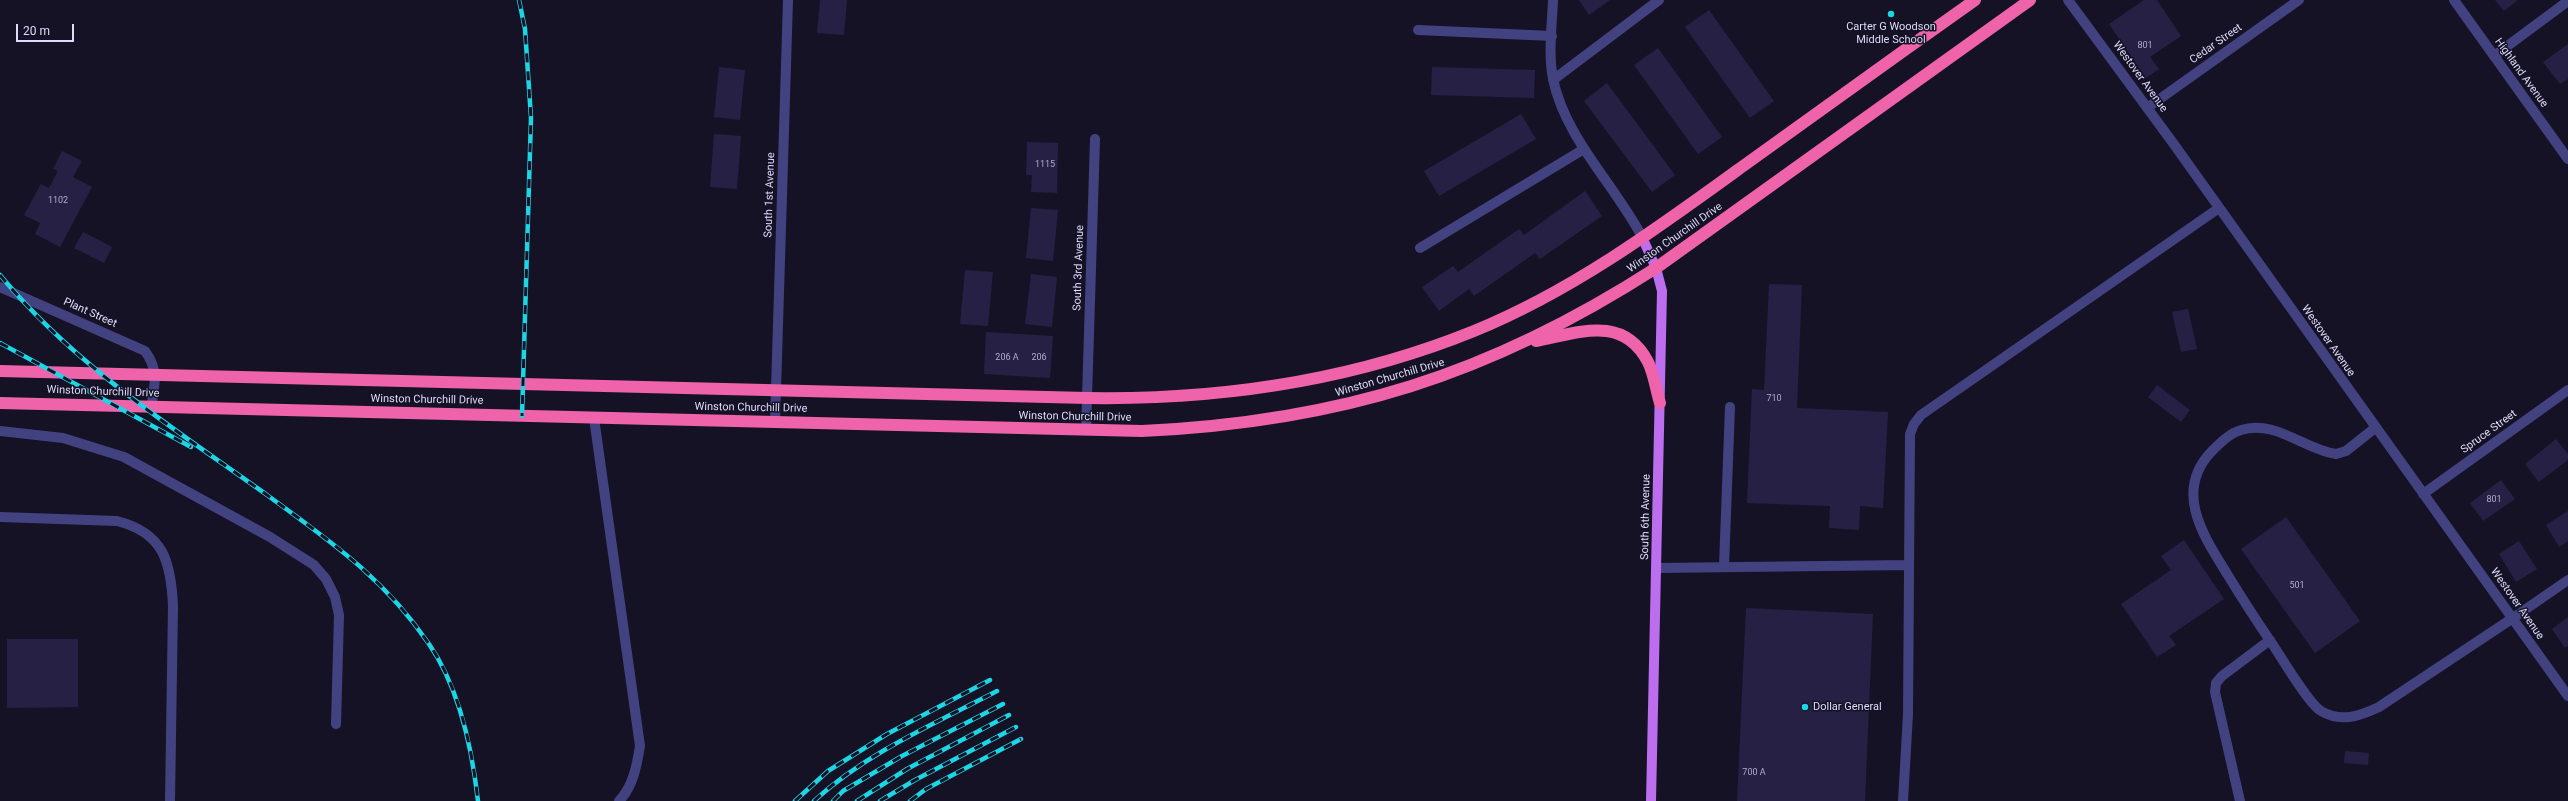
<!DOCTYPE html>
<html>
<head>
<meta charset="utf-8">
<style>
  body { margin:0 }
  #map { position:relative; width:2568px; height:801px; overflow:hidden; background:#151226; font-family:Roboto,sans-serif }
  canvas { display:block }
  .scale { position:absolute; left:16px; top:24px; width:58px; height:18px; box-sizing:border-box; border:2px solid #dedbfb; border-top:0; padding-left:5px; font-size:12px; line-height:14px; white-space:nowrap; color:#dedbfb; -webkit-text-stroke:3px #151226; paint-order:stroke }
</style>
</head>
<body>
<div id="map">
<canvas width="2568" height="801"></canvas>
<div class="scale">20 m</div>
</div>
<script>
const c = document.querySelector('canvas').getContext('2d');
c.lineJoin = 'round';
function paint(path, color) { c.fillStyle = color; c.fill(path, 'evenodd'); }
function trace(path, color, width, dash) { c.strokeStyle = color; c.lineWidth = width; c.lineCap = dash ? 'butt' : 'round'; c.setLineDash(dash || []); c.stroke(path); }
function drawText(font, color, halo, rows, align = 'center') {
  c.font = font + ' Roboto,sans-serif'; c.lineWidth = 3; c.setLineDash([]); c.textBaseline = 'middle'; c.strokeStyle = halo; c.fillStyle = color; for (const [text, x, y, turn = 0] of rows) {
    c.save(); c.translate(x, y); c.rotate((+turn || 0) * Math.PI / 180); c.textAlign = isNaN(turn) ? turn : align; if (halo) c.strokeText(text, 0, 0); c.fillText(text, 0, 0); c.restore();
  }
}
const building = new Path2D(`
  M820,0H847L844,35L817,33Z
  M1579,0H1610L1589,15Z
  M2144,0H2157L2181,36L2150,57L2159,69L2146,78L2109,24Z
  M2495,0H2518L2504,11Z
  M1709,10L1774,101L1750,118L1685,27Z
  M2568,44V79L2560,84L2543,62Z
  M1658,48L1722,137L1698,154L1634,65Z
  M719,67L745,70L740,120L714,117Z
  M1432,67L1535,70L1534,98L1431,95Z
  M1607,83L1675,175L1652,192L1584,101Z
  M1521,114L1536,139L1439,196L1424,171Z
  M714,134L741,136L737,189L710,187Z
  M1027,142L1058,143L1057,193L1031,192L1032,175H1026Z
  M62,151L82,161L73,177L92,187L60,247L35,234L40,223L24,215L41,184L49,188L58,171L53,169Z
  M1585,191L1602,216L1540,259L1535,253L1474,296L1469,289L1439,311L1422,287L1453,266L1458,272L1519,229L1524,235Z
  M1031,208L1058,210L1053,261L1026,258Z
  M83,232L112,247L104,263L74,248Z
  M965,270L993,272L988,326L960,324Z
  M1031,274L1057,277L1052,327L1025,324Z
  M1769,284L1802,285L1797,408L1888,412L1883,508L1860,506L1859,530L1829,528L1830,506L1747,503L1752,389L1764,390Z
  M2188,309L2197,349L2181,352L2172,312Z
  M986,332L1053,336L1050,378L984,374Z
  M2157,385L2190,410L2181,422L2148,397Z
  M2556,439L2568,454V460L2539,482L2525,464Z
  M2501,480L2515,499L2483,521L2470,503Z
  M2568,511V541L2559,547L2546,525Z
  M2286,517L2360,621L2315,653L2241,549Z
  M2184,540L2224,599L2169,636L2176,645L2157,657L2121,604L2171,570L2161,556Z
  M2519,541L2537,569L2516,582L2499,554Z
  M1746,608L1873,614L1865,801H1737Z
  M2568,617V646L2565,648L2552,629Z
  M7,639H78V707L7,708Z
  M2345,751L2369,753L2368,765L2344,763Z`);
const lane = new Path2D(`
  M1553,0C1552,25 1548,54 1553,79C1565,138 1615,185 1642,237
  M1418,30L1552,36
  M2494,56L2568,1
  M1553,80L1659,0
  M1420,248L1584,149
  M2375,428L2346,451L2336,454C2305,450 2275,419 2241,430C2230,433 2220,443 2212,451C2172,492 2205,538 2229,577C2243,600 2258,623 2273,645C2283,660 2309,704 2321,711C2341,723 2360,716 2379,707L2513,618
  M0,517L117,521C164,533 171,562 173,606L170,801
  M1724,566L1730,407
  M2240,801L2215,692L2216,683L2222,676L2270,640`);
const street = new Path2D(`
  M2068,0L2173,143L2568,696
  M2454,0L2568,159
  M2147,108L2299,0
  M0,287L145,351C159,370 155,385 151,407
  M594,418L640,746C637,765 633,787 619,801
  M775,422L788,0
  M1086,430L1095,139
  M0,431L63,438L124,457L270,537L314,565L326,579L335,597L339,615L336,724
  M2423,494L2568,390
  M1657,568L1908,565
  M2513,618L2568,580
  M1903,801L1908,714L1910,434L1914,424L1921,415L2219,208`);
const primary = new Path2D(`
  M1642,237L1656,268L1662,291L1651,801`);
const highway = new Path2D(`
  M1536,341C1578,333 1623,314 1648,362C1654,374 1656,390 1660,403
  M0,371L1087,398C1219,400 1351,381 1474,331C1570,292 1655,230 1739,169C1817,113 1896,56 1975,0
  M0,403L1142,431C1339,422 1490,375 1656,268L2030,0`);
const rail = new Path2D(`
  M519,0L525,29L531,118L522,416
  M0,275C74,365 173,428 267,495C331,542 383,577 429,644C460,689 472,748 478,801
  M0,343L191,447
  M795,801L828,771L887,734L990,680
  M814,801C866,753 934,724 997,691
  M833,801L843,791L902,756L1003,704
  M857,801L907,769L1009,715
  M880,801L915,780L1016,727
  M910,801L926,789L1021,739`);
const markers = [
  [1891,14,4,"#1cd6e6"],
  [1805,707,4,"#1cd6e6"]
];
const numberNames = [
  ["801",2145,46],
  ["1115",1045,165],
  ["1102",58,201],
  ["206 A",1007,358],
  ["206",1039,358],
  ["710",1774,399],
  ["801",2494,500],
  ["501",2297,586],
  ["700 A",1754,773]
];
const poiNames = [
  ["Carter G Woodson",1891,27],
  ["Middle School",1891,40],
  ["Dollar General",1813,707,"left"]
];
const streetNames = [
  ["Cedar Street",2216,44,-35],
  ["Highland Avenue",2521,73,54],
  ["Westover Avenue",2140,77,54],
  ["South 1st Avenue",770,195,-88],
  ["Winston Churchill Drive",1675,238,-35],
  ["South 3rd Avenue",1079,268,-88],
  ["Plant Street",90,313,24],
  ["Westover Avenue",2328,341,55],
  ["Winston Churchill Drive",1390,378,-16],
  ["Winston Churchill Drive",103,392,2],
  ["Winston Churchill Drive",427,400,1],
  ["Winston Churchill Drive",751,408,1],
  ["Winston Churchill Drive",1075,417,1],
  ["Spruce Street",2489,432,-36],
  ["South 6th Avenue",1646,517,-89],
  ["Westover Avenue",2517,604,55]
];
paint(building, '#272045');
trace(lane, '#434280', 10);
trace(street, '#434280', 10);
trace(primary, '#bc6eef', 10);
trace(highway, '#ee63a9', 12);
trace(rail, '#1cd6e6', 4.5);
trace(rail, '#151226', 3, [9]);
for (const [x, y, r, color] of markers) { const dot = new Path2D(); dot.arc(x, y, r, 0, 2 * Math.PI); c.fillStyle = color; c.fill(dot); trace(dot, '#151226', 1.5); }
drawText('9px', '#b0acce', null, numberNames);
drawText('11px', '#dedbfb', '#151226', poiNames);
drawText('11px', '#dedbfb', '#151226', streetNames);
</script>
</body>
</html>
